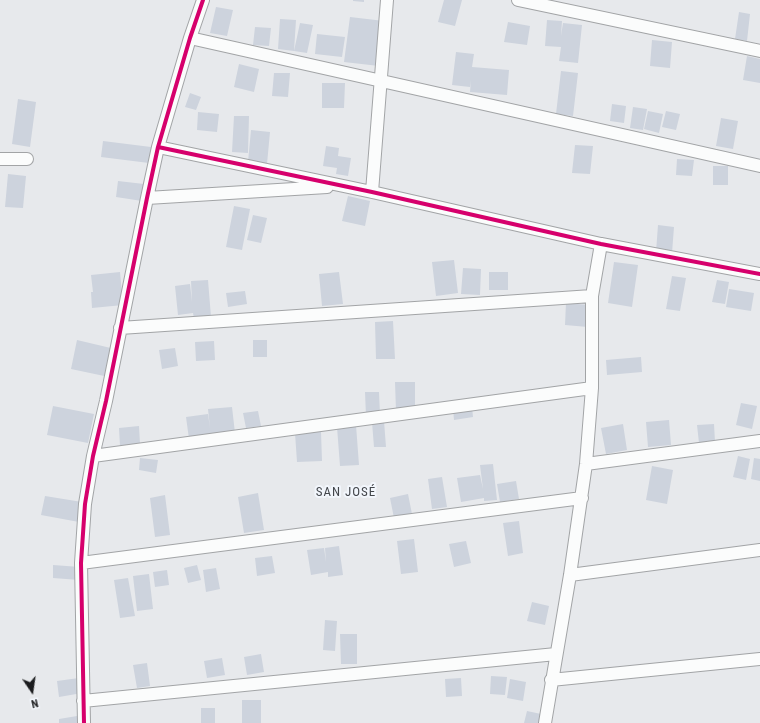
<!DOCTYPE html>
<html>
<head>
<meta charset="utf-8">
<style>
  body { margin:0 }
  #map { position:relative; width:760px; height:723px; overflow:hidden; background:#e7e9ec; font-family:"Roboto Condensed",sans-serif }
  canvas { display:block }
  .north { position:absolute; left:12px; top:671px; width:40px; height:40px; -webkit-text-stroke:3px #f2f6fc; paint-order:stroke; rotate:167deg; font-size:11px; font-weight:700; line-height:16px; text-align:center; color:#1b1c1e }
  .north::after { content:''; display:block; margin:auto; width:14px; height:18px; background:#1b1c1e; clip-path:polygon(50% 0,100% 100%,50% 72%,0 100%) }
</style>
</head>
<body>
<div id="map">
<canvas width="760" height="723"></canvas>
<div class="north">N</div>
</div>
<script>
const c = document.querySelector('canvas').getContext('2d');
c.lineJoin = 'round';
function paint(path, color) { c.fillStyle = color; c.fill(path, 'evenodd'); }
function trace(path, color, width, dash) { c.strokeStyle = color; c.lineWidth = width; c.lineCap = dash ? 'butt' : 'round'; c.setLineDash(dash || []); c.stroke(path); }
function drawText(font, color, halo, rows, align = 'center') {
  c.font = font + ' "Roboto Condensed",sans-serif'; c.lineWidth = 4; c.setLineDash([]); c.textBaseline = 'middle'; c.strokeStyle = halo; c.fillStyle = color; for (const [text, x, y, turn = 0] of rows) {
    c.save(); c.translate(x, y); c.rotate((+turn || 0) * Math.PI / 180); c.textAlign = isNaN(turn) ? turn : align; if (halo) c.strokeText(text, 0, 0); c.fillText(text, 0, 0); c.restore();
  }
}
const building = new Path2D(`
  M353,0H364V2L353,1Z
  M444,0H462L455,26L438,22Z
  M216,7L233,10L227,36L210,33Z
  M739,12L750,14L747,41L735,39Z
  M350,17L384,21L379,66L344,62Z
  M280,19L296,20L294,51L278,49Z
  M547,20L562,21L561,36L563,23L582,25L578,63L559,61L561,47L545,46Z
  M508,22L530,26L527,45L504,42Z
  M300,23L313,25L307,53L294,51Z
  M255,27L271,28L269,46L253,45Z
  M317,34L345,37L342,57L315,54Z
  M652,40L672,42L670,68L650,66Z
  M456,52L474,54L472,67L509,70L507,95L470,92L471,80L470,87L452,85Z
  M747,56L760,59V83L743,80Z
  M239,64L259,69L254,92L234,87Z
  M561,71L578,73L573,116L556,114Z
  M274,73H290L288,97L272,96Z
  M322,83H345L344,108H322Z
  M190,93L201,97L196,110L185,107Z
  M18,99L36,102L30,147L12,144Z
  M612,104L626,106L624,123L610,121Z
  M633,107L647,109L643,130L630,128Z
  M648,111L663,114L659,133L644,129Z
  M666,111L680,114L676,130L662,127Z
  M198,112L219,114L217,132L197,130Z
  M234,116H249L248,153L232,152Z
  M721,118L738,121L733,149L716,146Z
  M251,130L270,132L267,164L248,162Z
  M103,141L151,147L149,163L101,157Z
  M575,145L593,146L590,174L572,173Z
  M326,146L339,148L338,156L351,158L348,176L336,174L337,168L323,166Z
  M677,159L694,160L692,176L676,175Z
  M713,166H728V185H713Z
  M8,174L26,176L23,208L5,207Z
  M118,181L144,184L142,201L116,197Z
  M348,196L370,201L365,226L342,221Z
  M234,206L250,209L242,250L226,247Z
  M253,215L267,218L261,243L247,240Z
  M658,225L674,227L672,253L656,252Z
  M454,260L458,293L436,296L432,262Z
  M614,262L638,265L632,307L608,303Z
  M463,268L481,269L480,295L461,294Z
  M120,272L123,305L92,308L91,292H93L91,275Z
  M339,272L343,304L322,306L319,274Z
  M489,272H508V290H489Z
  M672,276L686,278L680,311L666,309Z
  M208,280L211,317L194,319L193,313L178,315L175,286L190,284L192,302L191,281Z
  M717,280L729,282L725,304L712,302Z
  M729,289L754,293L751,311L726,307Z
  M245,291L247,304L228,307L226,293Z
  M566,303L589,305L588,327L565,325Z
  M393,321L395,359H376L375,322Z
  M77,340L115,349L109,377L71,369Z
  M253,340H267V357H253Z
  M214,341L215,360L196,361L195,342Z
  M175,348L178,366L162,369L159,350Z
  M641,357L642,372L607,375L606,360Z
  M395,382H415V411H396Z
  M365,392H379L380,415L366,416Z
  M741,403L757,406L752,429L736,425Z
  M53,406L94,414L88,443L47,435Z
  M232,407L235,433L189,439L186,417L208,414L210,428L208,409Z
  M472,407L473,417L454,420L453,409Z
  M258,411L261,426L246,428L243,413Z
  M669,420L671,445L648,447L646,422Z
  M384,421L386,447H374L372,422Z
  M623,424L627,450L606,454L601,428Z
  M714,424L715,442L699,443L697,425Z
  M356,425L359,465L340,466L337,427Z
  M139,426L140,444L120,446L119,428Z
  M321,432L322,461L297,462L295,433Z
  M738,456L750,459L746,480L733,477Z
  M140,458L158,460L156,473L139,470Z
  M754,458L760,459V481L751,479Z
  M493,464L497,500L484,501V498L461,502L457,478L480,475L483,489L480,465Z
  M652,466L673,470L667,504L646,500Z
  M442,477L447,507L432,509L428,479Z
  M516,481L519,499L500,502L497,484Z
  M258,493L264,530L244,533L238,497Z
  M408,494L412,514L394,518L390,498Z
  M165,495L170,535L155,537L150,498Z
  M45,496L82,502L79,522L41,515Z
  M519,521L523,553L508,556L503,523Z
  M414,539L418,572L401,574L397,541Z
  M466,541L471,563L454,567L449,544Z
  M339,546L343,575L328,577V572L311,575L307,550L324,548L326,562L325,548Z
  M272,556L275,573L257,576L255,558Z
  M53,565L80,567L79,580L53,578Z
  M197,565L201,580L188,583L184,568Z
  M216,568L220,589L206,592L203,570Z
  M167,570L169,585L155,587L153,572Z
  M149,574L153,609L137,611L133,576Z
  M128,578L135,616L120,618L114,580Z
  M532,602L549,606L545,625L527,621Z
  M325,620L337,621L335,651L323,650Z
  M340,634H357V664H341Z
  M261,654L264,672L247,675L244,657Z
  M222,658L225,675L207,678L204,661Z
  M147,663L150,686L137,688L133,665Z
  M491,676L507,677L505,695L490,694Z
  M79,678L82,693L59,697L57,681Z
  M461,678L462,696L446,697L445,679Z
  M510,679L526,682L523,701L507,698Z
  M242,700H261V723H242Z
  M201,708H215V723H201Z
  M527,711L541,714L538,723H524Z
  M77,716L78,723H59V719Z`);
const street = new Path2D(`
  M518,0L760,51
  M190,38L760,166
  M158,147L372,192L601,244L760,274
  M0,159H27
  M372,192L387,0
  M147,198L327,187
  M120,328L592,296
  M93,456L592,388
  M586,464L760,441
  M81,563L582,498
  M570,575L760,550
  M551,680L760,659
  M83,701L556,654
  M84,723L81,563L85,504L93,456L106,401L147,198L158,147L190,38L203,0
  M545,723L570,575L586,464L592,388V296L601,244`);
const cycleway = new Path2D(`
  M158,147L372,192L601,244L760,274
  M84,723L81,563L85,504L93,456L106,401L147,198L158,147L190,38L203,0`);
const neighbourhoodNames = [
  ["SAN JOSÉ",346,493]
];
paint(building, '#cdd3dd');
trace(street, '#a2a4a6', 14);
trace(street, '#fbfcfc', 12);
trace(cycleway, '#d6006c', 4);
c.letterSpacing = '1px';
drawText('13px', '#43464b', '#f2f6fc', neighbourhoodNames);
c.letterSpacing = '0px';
</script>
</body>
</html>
